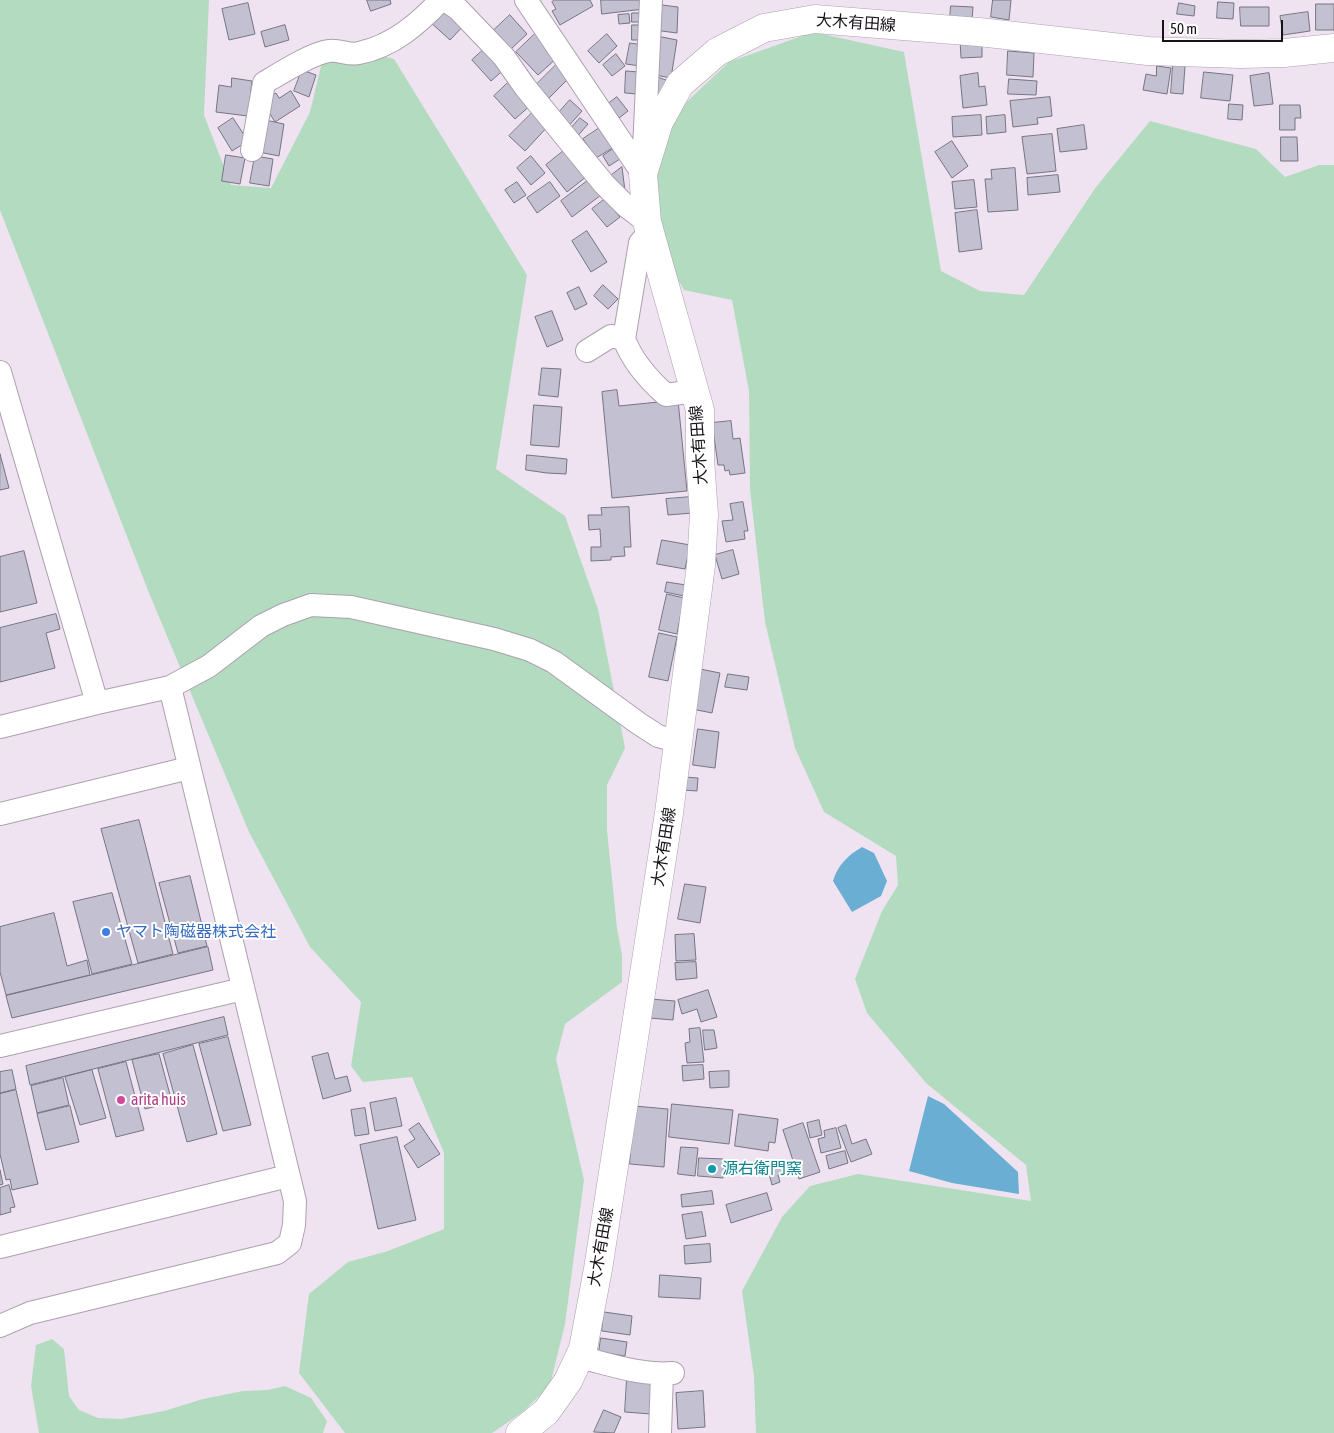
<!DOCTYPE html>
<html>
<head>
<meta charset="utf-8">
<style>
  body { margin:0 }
  #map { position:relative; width:1334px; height:1433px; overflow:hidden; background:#efe3f1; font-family:"Asap Condensed",sans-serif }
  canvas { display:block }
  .scale { position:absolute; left:1162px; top:20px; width:121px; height:22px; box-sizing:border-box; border:2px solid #171217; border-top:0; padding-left:6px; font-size:15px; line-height:18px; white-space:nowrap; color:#171217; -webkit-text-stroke:4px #fff; paint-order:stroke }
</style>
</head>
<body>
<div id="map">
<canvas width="1334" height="1433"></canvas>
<div class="scale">50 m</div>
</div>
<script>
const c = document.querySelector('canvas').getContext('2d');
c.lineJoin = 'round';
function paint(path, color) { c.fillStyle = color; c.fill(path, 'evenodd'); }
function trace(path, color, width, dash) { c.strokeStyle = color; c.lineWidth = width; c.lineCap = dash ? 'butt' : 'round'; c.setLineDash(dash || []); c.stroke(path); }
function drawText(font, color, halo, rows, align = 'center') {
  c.font = font + ' "Asap Condensed","Noto Sans JP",sans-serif'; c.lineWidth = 4; c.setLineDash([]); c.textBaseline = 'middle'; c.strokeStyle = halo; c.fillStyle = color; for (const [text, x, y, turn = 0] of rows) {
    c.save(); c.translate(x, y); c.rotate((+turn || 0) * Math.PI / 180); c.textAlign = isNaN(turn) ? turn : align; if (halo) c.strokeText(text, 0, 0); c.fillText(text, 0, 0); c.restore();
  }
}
const green = new Path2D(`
  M0,0H209L204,115L231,185L271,188L310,112L327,41L394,59L527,275L496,469L565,516L598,609L625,748L607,785V830L617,928L622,955V982L565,1024L556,1059L584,1180L565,1324L550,1385L523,1412L492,1433H345L299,1373L309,1294L348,1262L388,1251L444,1229V1153L412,1077L363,1082L351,1066L361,1002L310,947L249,832L149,593L0,210Z
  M813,32L904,52L941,271L980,291L1024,295L1096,187L1150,121L1256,149L1285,177L1319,165H1334V1433H756L754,1377L742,1291L782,1217L810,1186L858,1174L1031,1201L1026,1165L926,1083L867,1013L855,979L882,911L898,885L896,856L824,812L795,748L765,622L750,489L749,391L732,300L684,290L656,241L653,176L677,111L729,62Z
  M52,1339L64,1349L69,1396L79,1410L98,1418L121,1419L164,1411L203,1399L243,1391L268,1390L285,1386L311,1398L327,1421L323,1433H39L31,1386L36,1345Z`);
const water = new Path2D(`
  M862,847L874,853L887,881L881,896L852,912L833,881C838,865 847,856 862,847Z
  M928,1096L944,1104L1018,1172L1019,1194L952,1183L909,1171Z`);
const building = new Path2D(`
  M367,0H390L391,4L371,11Z
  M555,0H590L593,6L560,25L552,11L556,9L552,2Z
  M601,0H643L644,9L602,14Z
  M993,0H1011L1009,20L991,17Z
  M445,2L467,22L450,40L429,21Z
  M1218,2L1234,3L1233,19L1217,18Z
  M248,3L255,34L229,40L222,9Z
  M1179,3L1195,6L1194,16L1177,14Z
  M1316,4H1334V30H1316Z
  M662,5L678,7L677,33L654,30Z
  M951,6L973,7L972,20L950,19Z
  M1240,7H1269V26H1241Z
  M1308,12L1310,31L1283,35L1280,16Z
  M632,13H644V22H632Z
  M629,14L630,23L619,24L618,15Z
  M510,15L527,34L510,50L493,31Z
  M285,25L289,40L265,47L261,32Z
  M632,25H643V40H632Z
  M536,33L558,57L538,75L516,52Z
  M607,34L617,46L599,63L588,51Z
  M657,36L677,40L671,78L650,74Z
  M982,39V57L961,58L960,40Z
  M630,43L643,45L640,66L626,64Z
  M490,44L509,65L491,81L472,60Z
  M1008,51L1034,53L1033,77L1007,75Z
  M616,54L625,66L612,76L603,65Z
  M556,65L569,78L543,104L530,91Z
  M1173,65L1185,66L1183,94L1171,93Z
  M1157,66L1171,68L1167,94L1143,90L1146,74L1156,76Z
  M302,70L316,75L309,97L294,91Z
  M626,71L639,72L637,94L625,93Z
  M1204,72L1233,75L1230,101L1201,98Z
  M978,73L979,87L985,86L987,105L963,108L960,76Z
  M1269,73L1273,104L1254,106L1250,76Z
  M654,76L666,80L662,97L649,94Z
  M232,78L252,81L248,116L216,112L219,85L231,87Z
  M1009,79L1037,81L1036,95L1008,94Z
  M511,80L532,104L515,119L494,96Z
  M291,91L300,106L275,122L262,101L276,93L279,98Z
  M617,97L628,111L619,118L608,104Z
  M1050,97L1052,116L1037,118L1038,124L1013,127L1010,101Z
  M570,100L582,111L566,129L554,118Z
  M1229,104L1243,105L1242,120L1228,119Z
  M1280,105H1300L1301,118H1295V130H1280Z
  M536,109L550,124L525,151L509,136Z
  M981,115L982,135L953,137L952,117Z
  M1005,115L1006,132L987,134L986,117Z
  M233,118L248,141L232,151L218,128Z
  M580,118L588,124L576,138L568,132Z
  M265,120L284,124L279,156L259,152Z
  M1084,125L1087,149L1060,152L1057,129Z
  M601,127L614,147L596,158L583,139Z
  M1052,134L1056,171L1027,174L1022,137Z
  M1281,137H1297L1298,161H1281Z
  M952,141L968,166L952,178L935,152Z
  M616,147L623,157L609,166L603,156Z
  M566,149L587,176L567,192L546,165Z
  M226,155L245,158L240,184L222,181Z
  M255,156L273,159L269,186L250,183Z
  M531,156L545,173L531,185L517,168Z
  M622,167L626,199L605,180Z
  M1015,168L1018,210L988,212L985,179H992L991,170Z
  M1058,175L1060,192L1028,195L1027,178Z
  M594,176L605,192L572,217L561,201Z
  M974,180L977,207L955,209L952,182Z
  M517,182L526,195L514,203L505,190Z
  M550,182L560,196L537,213L527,198Z
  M605,199L620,217L607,227L592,209Z
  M977,210L982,249L959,252L955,213Z
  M587,231L607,262L591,272L572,241Z
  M603,285L618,299L608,309L594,296Z
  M579,287L587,304L575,310L567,293Z
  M552,311L563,340L547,347L535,317Z
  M542,368L561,369L558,397L539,395Z
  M617,390L619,406L678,400L687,491L612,498L602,392Z
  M534,405L562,407L559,447L531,445Z
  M731,421L733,439L740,438L745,473L730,475L729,470L725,471L724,465H718L712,423Z
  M0,454L9,488L0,490Z
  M527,455L567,459L566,474L547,473L526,470Z
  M691,497L693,513L668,515L666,499Z
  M743,502L748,531H744L745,539L726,542L722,521L733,520L730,504Z
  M629,507L631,547H624L625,556L611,557V560L591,561V547H601L600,529L589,530L588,515H602L601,508Z
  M662,540L690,545L685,569L657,564Z
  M733,550L739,574L722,579L715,555Z
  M24,551L37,603L0,612V557Z
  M667,582L686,585L684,596L665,592Z
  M667,594L684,598L677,634L659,630Z
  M56,614L60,629L46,633L55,668L0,682V628Z
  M659,633L677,637L668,681L649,677Z
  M700,669L720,673L712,713L692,709Z
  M728,674L749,677L747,690L725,687Z
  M698,729L719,732L715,768L693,765Z
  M684,777L698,778L697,791L683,790Z
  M139,820L173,954L138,963L101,829Z
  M190,876L207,946L178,953L159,883Z
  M685,884L706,887L700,923L678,919Z
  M112,893L132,964L92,974L73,902Z
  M54,913L67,966L87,960L90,975L6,995L0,972V927Z
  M694,934L696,960L676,961L675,935Z
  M208,947L213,970L12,1018L6,996Z
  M696,962L697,978L676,980L675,963Z
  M708,990L717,1017L701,1022L697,1009L682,1014L678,1000Z
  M650,999L675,1001L673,1020L649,1018Z
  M224,1017L228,1035L30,1085L26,1066Z
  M700,1028L704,1062L687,1063L685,1043L690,1042L689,1029Z
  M703,1030H714L717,1048L705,1050Z
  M228,1037L251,1125L223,1131L199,1044Z
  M193,1045L217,1134L187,1142L163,1054Z
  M328,1053L335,1079L347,1076L351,1091L323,1099L312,1057Z
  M159,1054L172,1102L145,1109L132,1060Z
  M126,1062L144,1130L116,1137L98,1069Z
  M703,1065L704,1079L683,1081L682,1066Z
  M12,1070L16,1089L0,1093V1072Z
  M92,1070L106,1118L80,1125L65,1077Z
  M729,1071V1087L710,1088L709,1072Z
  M63,1078L69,1105L37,1113L31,1086Z
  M16,1090L38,1184L12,1190L10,1179L6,1180L0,1154V1094Z
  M396,1098L402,1126L375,1131L370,1103Z
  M672,1104L733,1110L729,1144L669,1137Z
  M70,1106L79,1142L46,1150L37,1114Z
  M634,1106L668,1109L664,1167L630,1164Z
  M365,1108L369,1134L355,1136L351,1110Z
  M739,1114L778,1119L775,1143L769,1142L768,1151L735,1146Z
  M819,1120L822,1135L810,1138L807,1123Z
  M419,1123L440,1154L418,1168L404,1146L415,1139L409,1130Z
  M803,1123L820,1172L799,1179L783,1130Z
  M846,1125L852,1144L866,1139L872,1154L851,1162L838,1128Z
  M836,1128L841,1148L821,1153L818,1139L825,1137L824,1131Z
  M397,1137L416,1220L378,1229L360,1145Z
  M681,1147L698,1148L695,1176L678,1174Z
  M845,1151L848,1163L829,1169L826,1156Z
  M699,1158L724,1159L723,1178L698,1176Z
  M785,1165L787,1173L778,1175L780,1182L772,1185L768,1170Z
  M0,1170L3,1184L0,1185Z
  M9,1185L15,1207L10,1208L11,1212L0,1215V1188Z
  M712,1191L714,1204L682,1207L681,1195Z
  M767,1193L772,1210L731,1223L726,1205Z
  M702,1212L706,1236L686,1239L682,1215Z
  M710,1244L711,1262L685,1264L684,1246Z
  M660,1275L701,1278L700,1299L659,1297Z
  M604,1312L632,1316L630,1335L602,1331Z
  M601,1338L627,1342L625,1356L599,1352Z
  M627,1379L653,1381L651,1414L625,1412Z
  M703,1391L705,1427L678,1429L676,1393Z
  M604,1410L621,1417L614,1433L594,1432Z`);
const minor = new Path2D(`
  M445,0L458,9L504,57L525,87L604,184L626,206L647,222
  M526,0L643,174
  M644,149L651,0
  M252,150L264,83C279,74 312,53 329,51C339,49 349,56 359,53C393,46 418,24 441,0
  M624,339L640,243L650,231
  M587,351L611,336L624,339C632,360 649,380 666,395L695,391
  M0,372L97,703
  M0,727L97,703L170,687L209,666L261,626L283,615L311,605L351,607L494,639L530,650L554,662L638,723L658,736L679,742
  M0,814L189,768
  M0,1046L243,989
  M0,1247L288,1176
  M0,1326L30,1313L277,1253L290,1243L294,1225L295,1201L170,687
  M579,1357C609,1364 642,1376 673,1373
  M660,1433L662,1374`);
const major = new Path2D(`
  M520,1433L546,1412L568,1381L583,1349L598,1269L669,813L701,565L704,515L700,459V410L647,222L643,174L659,122L680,84L717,52L764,28L815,19L979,32L1148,51L1241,54L1284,53L1334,48`);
const markers = [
  [106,932,5,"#3f7fe0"],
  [121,1100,5,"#d1479c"],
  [712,1169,5,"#0f9aa8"]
];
const streetNames = [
  ["大木有田線",856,23,4],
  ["大木有田線",699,445,-94],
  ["大木有田線",664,847,-81],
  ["大木有田線",601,1247,-80]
];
const shopNames = [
  ["ヤマト陶磁器株式会社",116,932]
];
const hotelNames = [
  ["arita huis",131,1100]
];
const cultureNames = [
  ["源右衛門窯",722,1169]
];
paint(green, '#b3dbc0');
paint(water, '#6baed4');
paint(building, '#c2c0d1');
trace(building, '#767483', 1);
trace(minor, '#aca0ae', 24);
trace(major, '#aca0ae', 29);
trace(minor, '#fff', 22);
trace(major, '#fff', 28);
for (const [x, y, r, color] of markers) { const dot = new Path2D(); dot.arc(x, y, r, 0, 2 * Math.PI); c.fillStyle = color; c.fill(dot); trace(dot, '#fff', 2); }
drawText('16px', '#171217', '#fff', streetNames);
drawText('16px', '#366cbe', '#fff', shopNames, 'left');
drawText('16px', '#b23c85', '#fff', hotelNames, 'left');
drawText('16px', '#0d838f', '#fff', cultureNames, 'left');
</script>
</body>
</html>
